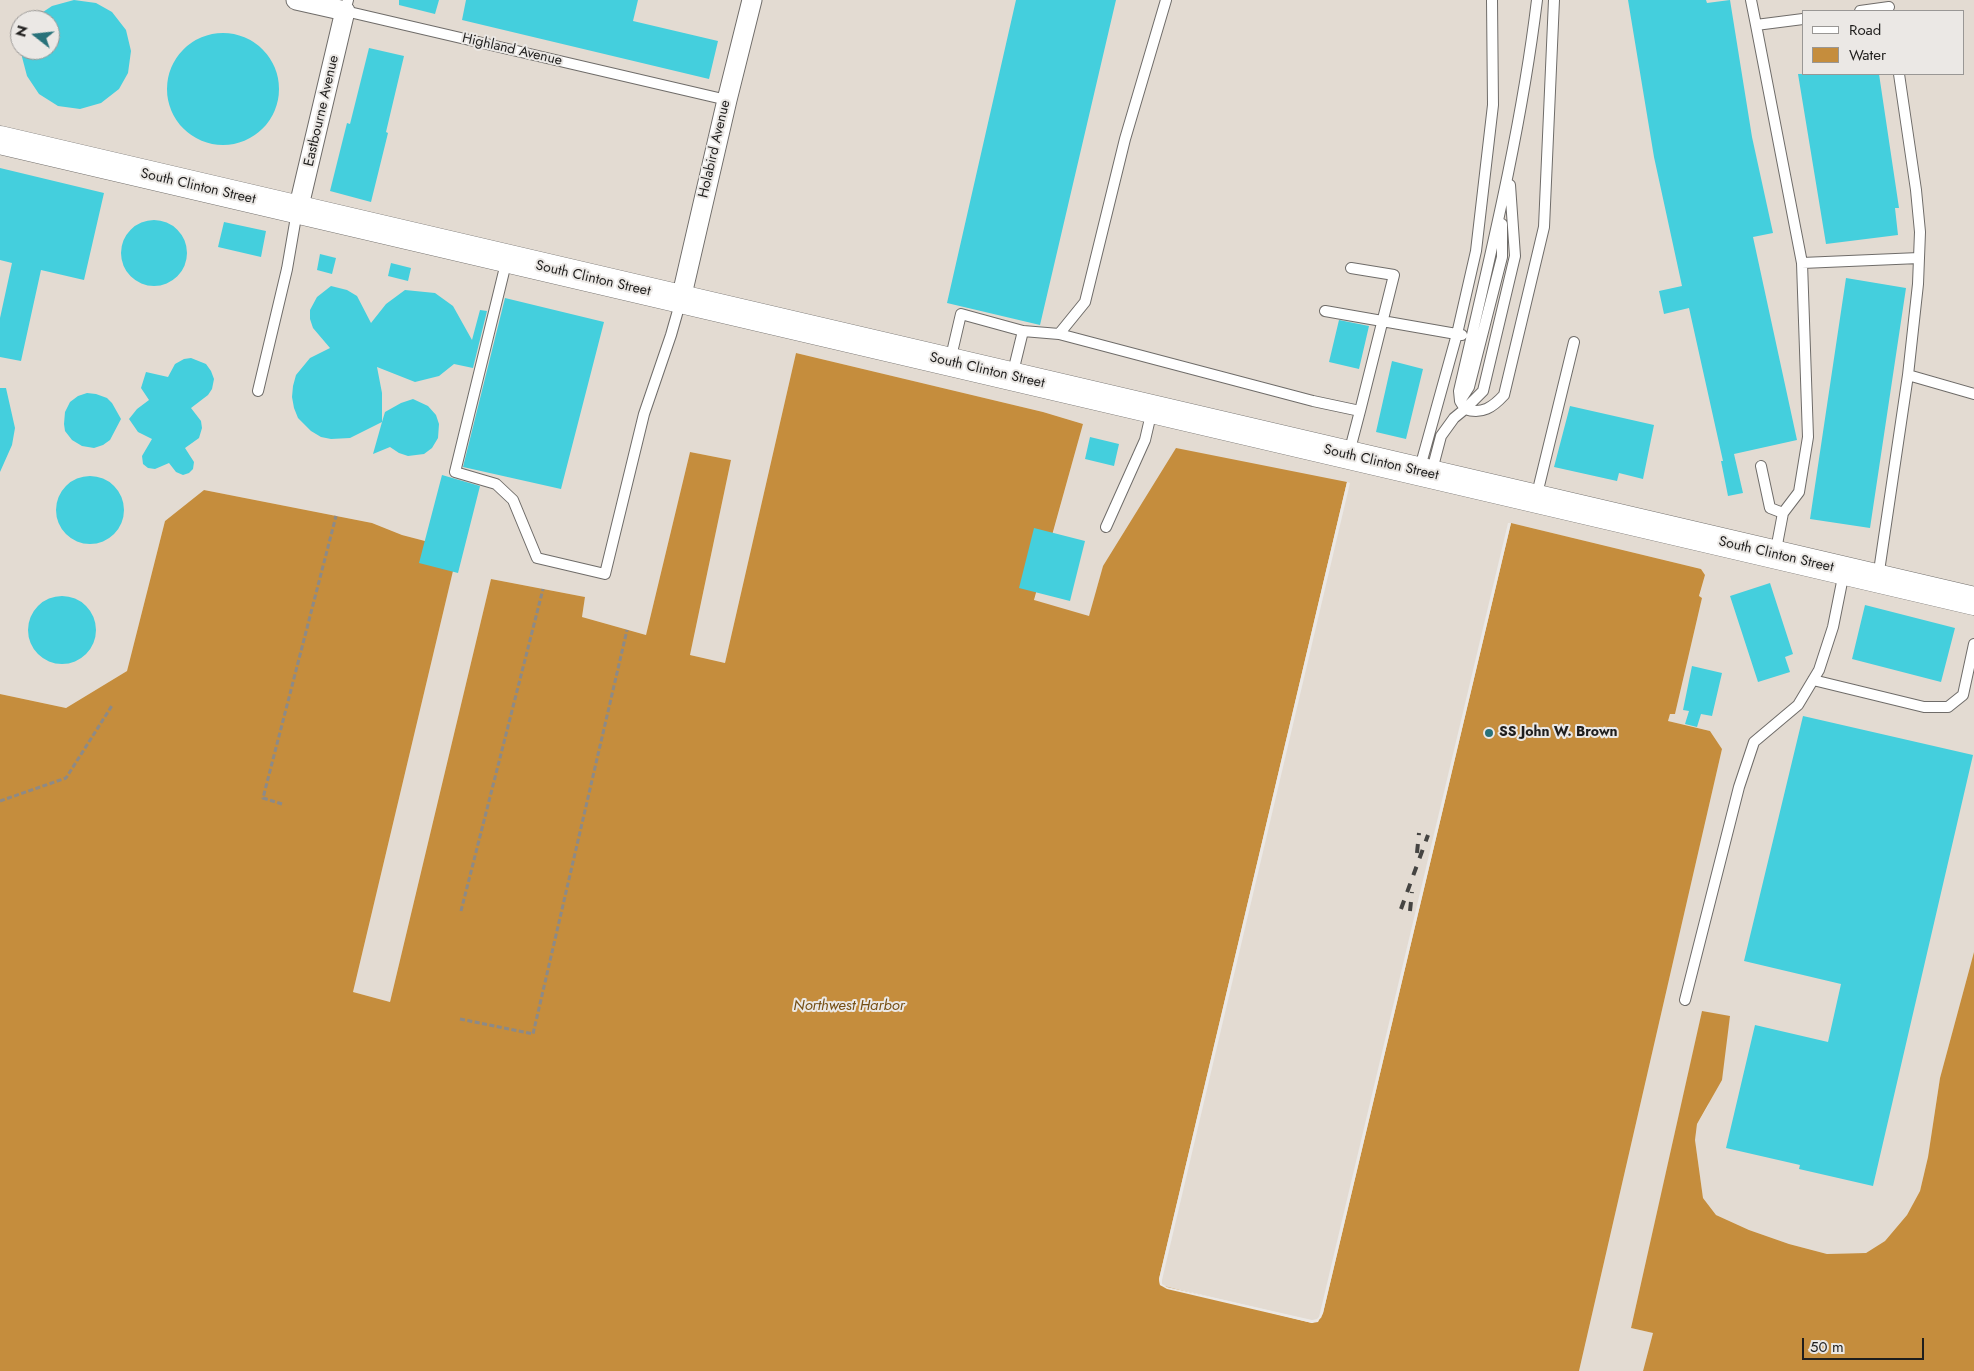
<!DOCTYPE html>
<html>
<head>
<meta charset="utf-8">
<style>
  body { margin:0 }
  #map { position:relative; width:1974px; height:1371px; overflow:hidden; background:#ebe8e5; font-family:Jost,sans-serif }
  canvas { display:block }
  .legend { position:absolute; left:1802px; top:10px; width:162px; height:65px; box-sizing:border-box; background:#ebe8e5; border:1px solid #999795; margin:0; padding:6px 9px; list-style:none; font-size:15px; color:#1f1e1d }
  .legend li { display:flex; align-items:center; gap:10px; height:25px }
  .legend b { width:25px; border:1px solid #999795 }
  .north { position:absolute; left:10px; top:10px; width:50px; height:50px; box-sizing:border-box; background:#ebe8e5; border:1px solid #999795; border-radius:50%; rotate:286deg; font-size:14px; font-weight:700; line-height:20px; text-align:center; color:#1f1e1d }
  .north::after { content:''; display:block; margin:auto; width:18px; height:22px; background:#28727a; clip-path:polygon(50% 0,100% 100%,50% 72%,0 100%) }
  .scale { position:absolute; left:1802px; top:1338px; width:122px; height:22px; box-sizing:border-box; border:2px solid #1f1e1d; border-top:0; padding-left:6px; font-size:15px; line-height:18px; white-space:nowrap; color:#1f1e1d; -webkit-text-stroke:4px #ebe8e5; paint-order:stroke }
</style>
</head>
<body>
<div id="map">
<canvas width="1974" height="1371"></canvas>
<ul class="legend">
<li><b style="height:6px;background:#fff"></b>Road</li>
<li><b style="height:14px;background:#c58d3d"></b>Water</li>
</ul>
<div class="north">N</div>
<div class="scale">50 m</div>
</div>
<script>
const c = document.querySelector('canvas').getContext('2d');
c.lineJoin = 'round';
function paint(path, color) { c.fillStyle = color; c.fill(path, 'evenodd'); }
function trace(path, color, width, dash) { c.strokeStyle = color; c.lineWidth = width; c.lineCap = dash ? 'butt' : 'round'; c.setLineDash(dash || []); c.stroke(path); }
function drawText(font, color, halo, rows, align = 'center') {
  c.font = font + ' Jost,sans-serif'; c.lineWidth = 4; c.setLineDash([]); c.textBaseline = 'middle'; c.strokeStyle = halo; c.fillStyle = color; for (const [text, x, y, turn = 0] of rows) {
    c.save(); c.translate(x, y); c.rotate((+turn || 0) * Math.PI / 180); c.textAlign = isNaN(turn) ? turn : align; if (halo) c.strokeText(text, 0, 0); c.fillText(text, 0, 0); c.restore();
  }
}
const built = new Path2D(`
  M0,0H1974V952L1940,1078L1928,1157L1920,1191L1907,1215L1885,1241L1866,1253L1827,1254L1789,1244L1749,1230L1716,1215L1703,1198L1695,1140L1697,1124L1708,1106L1725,1041L1730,1017L1702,1012L1631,1328L1653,1333L1643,1371H1579L1722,749L1710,731L1668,721L1670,714H1675L1702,598L1699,597L1705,575L1701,569L1511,523L1323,1313L1318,1322L1160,1285L1159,1279L1347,483L1103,566L1089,617L1034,601L1083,424L1043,412L796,353L725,663L690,655L731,460L690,452L646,635L582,617L585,597L491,579L390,1002L353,992L453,571L425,541L402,535L372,523L204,490L165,521L127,671L66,708L0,694ZM1803,11H1963V74H1803ZM20,20H50V50H20Z`);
const water = new Path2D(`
  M796,353L1043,412L1083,424L1034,600L1089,616L1103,566L1176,448L1347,482L1159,1279L1160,1285L1312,1323L1321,1318L1323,1313L1511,523L1701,569L1705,575L1699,596L1702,598L1675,714H1670L1668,721L1710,731L1722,749L1579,1371H0V694L66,708L127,671L165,521L204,490L372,523L402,535L425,541L453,571L353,992L390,1002L491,579L585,597L582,617L646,635L690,452L731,460L690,655L725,663Z
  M1974,952V1371H1643L1653,1333L1631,1328L1702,1011L1730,1016L1722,1080L1697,1124L1695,1140L1703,1198L1716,1215L1749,1230L1789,1244L1827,1254L1866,1253L1885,1241L1907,1215L1920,1191L1928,1157L1940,1078Z`);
const pier = new Path2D(`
  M1347,482L1350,483L1162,1280V1284L1167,1287L1312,1320L1317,1319L1319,1317L1508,523H1511L1323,1313L1318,1322L1312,1323L1167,1289L1160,1285L1159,1279Z`);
const building = new Path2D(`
  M74,0L96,3L112,12L126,30L131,51L128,73L119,89L101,103L80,109L58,106L39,94L27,76L22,57V50H50V20H31L52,6Z
  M399,0H439L435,14L399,5Z
  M466,0H638L633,21L718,41L709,79L462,20Z
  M1016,0H1116L1040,325L947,303Z
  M1628,0H1706L1707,3L1730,0L1752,137L1773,233L1753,237L1797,440L1734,454L1743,493L1728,496L1721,461H1723L1689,308L1664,314L1659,291L1682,286L1654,157Z
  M167 89a56 56 0 1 1 112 0a56 56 0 1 1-112 0Z
  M369,48L404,56L386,132L388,133L371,202L330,191L347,123L350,124Z
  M1798,74H1879L1899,208H1895L1898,235L1826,244Z
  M0,168L104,193L84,280L41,270L21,361L0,357V318L12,263L0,260Z
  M121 253a33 33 0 1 1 66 0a33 33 0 1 1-66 0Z
  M224,222L266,231L261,257L218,247Z
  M320,254L336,258L332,274L317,270Z
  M391,263L411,268L408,281L388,276Z
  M1846,278L1906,288L1870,528L1810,519Z
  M331,286L347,290L357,296L371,323L386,304L405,290L435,293L453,306L472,340L480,310L487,311L473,368L454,364L439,376L415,382L377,367L382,393V422L385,412L401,403L413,399L428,406L436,415L439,424L438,438L432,448L424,454L408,456L399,453L390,447L373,454L382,422L350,438L331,439L321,437L311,431L298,418L294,408L292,397L293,386L296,375L310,358L330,348L313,328L310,319V310L317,297Z
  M505,298L604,322L561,489L463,467Z
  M1339,320L1369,326L1359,369L1329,362Z
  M191,358L206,364L211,371L214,379L212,389L208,395L191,408L201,421L202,428L199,438L185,448L194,462L193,469L189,473L183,475L176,472L169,463L155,469L148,468L143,464L142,456L152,439L138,432L129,419L137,409L149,400L141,388L146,372L168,377L175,364L184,359Z
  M1392,361L1423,369L1406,439L1376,432Z
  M0,388H6L15,428L12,445L0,472Z
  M87,393L96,394L107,398L112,403L121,419L110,440L103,445L94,448L82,446L72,440L65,431L64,424L65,412L70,402L78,396Z
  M1570,406L1654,425L1643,479L1619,473L1617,481L1554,467Z
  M1090,437L1119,444L1114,466L1085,459Z
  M442,475L480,486L458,573L419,563Z
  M56 510a34 34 0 1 1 68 0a34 34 0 1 1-68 0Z
  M1034,528L1085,541L1070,601L1019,588Z
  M1770,583L1793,654L1785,657L1790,672L1758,682L1730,596Z
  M28 630a34 34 0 1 1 68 0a34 34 0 1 1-68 0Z
  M1865,605L1955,628L1941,682L1852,659Z
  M1692,666L1722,673L1712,716L1701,714L1697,727L1685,724L1689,711L1683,710Z
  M1803,716L1973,755L1873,1186L1799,1169L1800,1165L1726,1148L1755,1025L1828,1042L1841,984L1744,961Z`);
const path = new Path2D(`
  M0,801L66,778L113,704
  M282,804L263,798L336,516
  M461,911L543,589
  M460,1019L533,1034L627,630`);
const service = new Path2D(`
  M348,0L345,11L727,100
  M1537,0C1521,132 1489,261 1459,391L1460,401L1465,409C1482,415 1493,407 1504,395L1544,227L1554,0
  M1751,0L1756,25L1803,19
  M1860,11L1889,7
  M1756,25L1802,263L1919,258
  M507,259L455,472L496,484L513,500L537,558L605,574L644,414L671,335L681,300
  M1325,311L1462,335
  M1023,331L1059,334L1085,302L1125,139L1166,0
  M1059,334L1313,401L1360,411L1394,275L1351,268
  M950,361L961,314L1023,331L1012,376
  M1908,375L1974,394
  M258,391L287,269L297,211
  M1460,401L1469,387L1502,257V224
  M1349,453L1360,411
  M1761,466L1770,508L1783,513
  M1419,471L1457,334L1476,251L1493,105L1492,0
  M1431,474L1441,436L1454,418L1465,409L1483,391L1515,256L1510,185
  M1536,498L1574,342
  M1106,527L1145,440L1152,410
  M1775,555L1783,513L1799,492L1808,437L1802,263
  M1878,578L1908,375L1918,284L1920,232L1916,190L1899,74
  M1813,680L1924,707H1948L1963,695L1974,644
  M1685,1000L1739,787L1754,742L1798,705L1819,670L1833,627L1844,572`);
const minor = new Path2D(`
  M296,0L345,11L298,210
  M681,299L727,100L752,0`);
const secondary = new Path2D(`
  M0,140L1974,601`);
const rail = new Path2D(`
  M1417,853L1419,833
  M1401,909L1428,835
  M1410,911L1412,892`);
const markers = [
  [1489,733,5,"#28727a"]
];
const streetNames = [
  ["Highland Avenue",512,50,13],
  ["Eastbourne Avenue",322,111,-77],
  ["Holabird Avenue",715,149,-77],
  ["South Clinton Street",198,187,13],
  ["South Clinton Street",593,279,13],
  ["South Clinton Street",987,371,13],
  ["South Clinton Street",1381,463,13],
  ["South Clinton Street",1776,555,13]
];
const poiNames = [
  ["SS John W. Brown",1499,733]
];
const waterNames = [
  ["Northwest Harbor",849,1006]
];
paint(built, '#e3dbd2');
paint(water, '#c58d3d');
paint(pier, '#ebe8e5');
paint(building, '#44cfdd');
trace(service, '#6f6c69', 12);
trace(minor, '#6f6c69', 21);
trace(secondary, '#6f6c69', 29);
trace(path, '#8c8a88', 3, [5, 2.5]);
trace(service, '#fff', 10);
trace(minor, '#fff', 19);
trace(secondary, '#fff', 28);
trace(rail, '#454442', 4, [9, 9]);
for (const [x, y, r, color] of markers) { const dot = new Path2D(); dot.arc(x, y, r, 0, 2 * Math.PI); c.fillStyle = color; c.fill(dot); trace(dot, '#ebe8e5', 2); }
drawText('14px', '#1f1e1d', '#ebe8e5', streetNames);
drawText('bold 14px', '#1f1e1d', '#ebe8e5', poiNames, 'left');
drawText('italic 15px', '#754f14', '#ebe8e5', waterNames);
</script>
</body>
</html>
